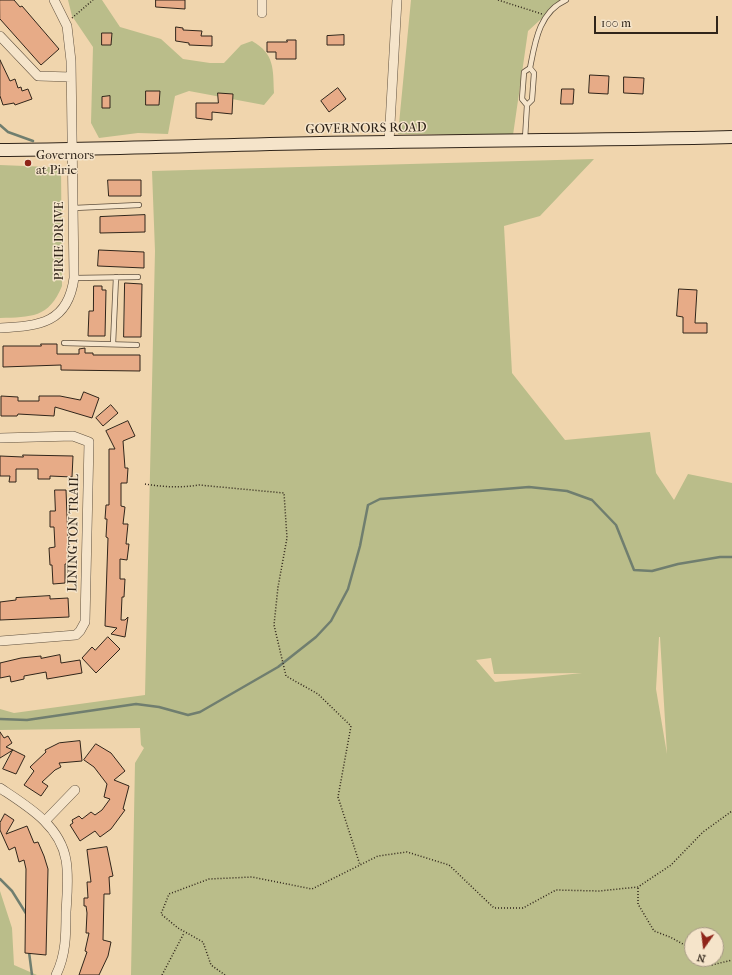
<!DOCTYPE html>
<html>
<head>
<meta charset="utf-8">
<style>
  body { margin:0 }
  #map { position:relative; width:732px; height:975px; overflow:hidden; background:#f0d5ad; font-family:"IM FELL French Canon",serif }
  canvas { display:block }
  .north { position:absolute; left:684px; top:927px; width:40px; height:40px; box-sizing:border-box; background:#f5e4ca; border:1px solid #a69884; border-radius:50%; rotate:194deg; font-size:11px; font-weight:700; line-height:16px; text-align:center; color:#30251a }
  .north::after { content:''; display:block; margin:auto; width:14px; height:18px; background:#8f2418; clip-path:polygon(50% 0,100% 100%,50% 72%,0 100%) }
  .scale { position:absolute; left:594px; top:16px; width:124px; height:18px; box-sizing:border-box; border:2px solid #30251a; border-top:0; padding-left:5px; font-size:12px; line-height:14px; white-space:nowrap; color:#30251a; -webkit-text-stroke:3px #f5e4ca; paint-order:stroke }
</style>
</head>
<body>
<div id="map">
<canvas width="732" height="975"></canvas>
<div class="north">N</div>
<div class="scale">100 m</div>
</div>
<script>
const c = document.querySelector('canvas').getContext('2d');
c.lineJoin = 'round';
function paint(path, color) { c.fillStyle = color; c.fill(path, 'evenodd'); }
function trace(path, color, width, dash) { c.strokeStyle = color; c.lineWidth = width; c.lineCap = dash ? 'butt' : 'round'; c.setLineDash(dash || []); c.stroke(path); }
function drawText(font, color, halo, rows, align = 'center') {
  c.font = font + ' "IM FELL French Canon",serif'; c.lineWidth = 3; c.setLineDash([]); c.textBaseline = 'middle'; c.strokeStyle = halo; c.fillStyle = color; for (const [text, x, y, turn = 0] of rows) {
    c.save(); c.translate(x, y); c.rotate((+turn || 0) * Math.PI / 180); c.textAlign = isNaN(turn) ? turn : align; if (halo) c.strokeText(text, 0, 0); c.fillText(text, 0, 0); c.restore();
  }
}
const green = new Path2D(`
  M68,0H102L120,27L161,39L183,59L210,63H224L241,45L252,41C275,54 273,69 274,93L264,105L189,91L175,96L168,134L138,133L99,138L91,123L93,47L72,16Z
  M411,0H562L528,31L513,135L398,134Z
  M594,159L540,216L504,226L512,373L565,440L650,432L656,473L674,500L688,474L732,483V975H131L135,763L144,748L141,745L140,728L0,730V709L14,713L145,695L155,251L152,171ZM659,637H660L667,754L656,689ZM491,658L494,674L582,673L495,682L476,660ZM692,935H716V959H692Z
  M0,165L49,167L61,166L62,286C49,318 31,317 0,318Z
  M0,891L12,928L14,965L37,975H0Z`);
const stream = new Path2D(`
  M0,125L8,132L33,141
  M0,719L27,720L136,704L159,707L188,715L200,712L278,667L316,637L331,621L348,589L360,546L368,505L380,499L529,487L567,491L592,500L616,525L634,570L652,571L678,564L720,557H732
  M0,879L12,891L27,915
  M29,952L32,975`);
const building = new Path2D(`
  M0,0H14L20,7L22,6L59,49L41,65L0,19Z
  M156,0H185V9L156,7Z
  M176,27L183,28V30L202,31L201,36H212V46L189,45V43L176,41Z
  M102,33H112L111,45H102Z
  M344,35V45H327V36Z
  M287,40H296V59H276V52H267V42H287Z
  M0,60L10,81L15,79L18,88L21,87L22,91L28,89L32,99L15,105L14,103L3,105L0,96Z
  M590,75L609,76L608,94L589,93Z
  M624,77L644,78L643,94L624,93Z
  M338,88L346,99L329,112L321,101Z
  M562,89H574L573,104H561Z
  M146,91H160L159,105H146Z
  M218,93L233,94L232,114L212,112V120L196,118V103H218Z
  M110,96V108H102V97Z
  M108,180H141V196H109Z
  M145,215V232L100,233V217Z
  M99,250L144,252V268L98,266Z
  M125,283L142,284L141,337H124Z
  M94,286H102V290H106L105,336H88L89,311H93Z
  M679,289L697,290L695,323H707V333H683V317L677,316Z
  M41,344H57V354H79V349L85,348V353H93V355H140V371L61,370V365L3,367V346H41Z
  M84,392L99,398L92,418L55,407L54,416L18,414L17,416H1V396L18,397V401H39V396H60L80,400Z
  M111,405L118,413L103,426L96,418Z
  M128,421L135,436L123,441L125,468H128L127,483H121V506L125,507L123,524H128L126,544H129L127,560L120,559V579H125L124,597H122L121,620H125L128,617L125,637L111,634L117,628L105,626L108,538L106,537L107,519H105L106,505H109V449H115L106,431Z
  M23,455L73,456L72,477L50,476V479H38V469H16V482H9L10,476H0V456L23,457Z
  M55,490H66L68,541V564H65V583L53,584L52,565H50L49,548L55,547L54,527H50V511H55Z
  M50,596V599L68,598L69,617L0,620V602L16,600V598Z
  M108,637L120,649L96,673L82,658L92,647L95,650Z
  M60,655L61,663L80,660L82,673L47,679L46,672L24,676V679L11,682L10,676L0,678V663L21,658L41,656V658Z
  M0,732L4,738L8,736L12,743L6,747L13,750L0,758Z
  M80,741L82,761L59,763L61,767L55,770L42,782L48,786L41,796L24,785L34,771L30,767L46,752L45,750L59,743Z
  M96,744L111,753L125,771L114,780L129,786L123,809L125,810L111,829L100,837L95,831L80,841L70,825L73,823L72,820L79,816L82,819L91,812L95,815L102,810L110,799L104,797L107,784L94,767L84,760Z
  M13,750L25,756L16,774L3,769Z
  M5,814L14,820L6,834L27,826L34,843L38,842L44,856L48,869L46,955L25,953L26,869L24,860L19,862L15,847L9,850L0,830V823Z
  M107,847L113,876L109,877L110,894H104L103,940L111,942L108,956L99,975H79L87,952L85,951L89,933H86L87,913L86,906H84V898H88L87,882H91L87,850Z`);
const path = new Path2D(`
  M498,0L542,14
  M72,18L93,0
  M145,484C163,487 181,488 199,485L284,493L287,538L278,587L274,625L286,676L318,694L351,726L338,797L360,865
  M638,888V904L654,931L670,937L692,949
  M705,959L712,965L732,960
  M162,975L184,933
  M225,975L211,965L203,942L178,928L161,914L169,894L209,879L252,877L312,889L378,856L407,852L449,865L494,908H523L556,890L599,891L638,887L671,865L703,832L732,811`);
const service = new Path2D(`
  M527,105L522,99L524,72L530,68C535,42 539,12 566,0
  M527,105L532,100L534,73L530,68
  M525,139L527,105
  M74,208L139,205
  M74,278L138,277
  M64,343L137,345
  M113,344L116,277`);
const minor = new Path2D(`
  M262,0V13
  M0,36L38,76L71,77
  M389,142L397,0
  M0,328C40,326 68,323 74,278L71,61L67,26L54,0
  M0,438L73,436L89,442L85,622L80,631L76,635L0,641
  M0,788C27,806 60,825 66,860C69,877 67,895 66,912C66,934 66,955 56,975
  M45,821L75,790`);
const secondary = new Path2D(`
  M0,150C130,149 260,143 390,142C504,140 618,140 732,137`);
const markers = [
  [28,163,4,"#8f2418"]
];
const streetNames = [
  ["GOVERNORS ROAD",366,129,-1],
  ["PIRIE DRIVE",60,241,-90],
  ["LININGTON TRAIL",74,533,-89]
];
const poiNames = [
  ["Governors",36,156],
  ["at Pirie",36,171]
];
paint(green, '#babd8a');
trace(stream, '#707e6f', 2.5);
paint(building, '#e7ab87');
trace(building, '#30251a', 1);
trace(service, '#60513f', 6);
trace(minor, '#60513f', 10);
trace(secondary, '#30251a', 14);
trace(path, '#30251a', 1.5, [1, 2]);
trace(service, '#f5e4ca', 4.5);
trace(minor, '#f5e4ca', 9);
trace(secondary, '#f5e4ca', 12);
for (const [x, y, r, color] of markers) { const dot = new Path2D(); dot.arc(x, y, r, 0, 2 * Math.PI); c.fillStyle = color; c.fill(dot); trace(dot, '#f5e4ca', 1.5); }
drawText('13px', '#30251a', '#f5e4ca', streetNames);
drawText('13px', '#30251a', '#f5e4ca', poiNames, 'left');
</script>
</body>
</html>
